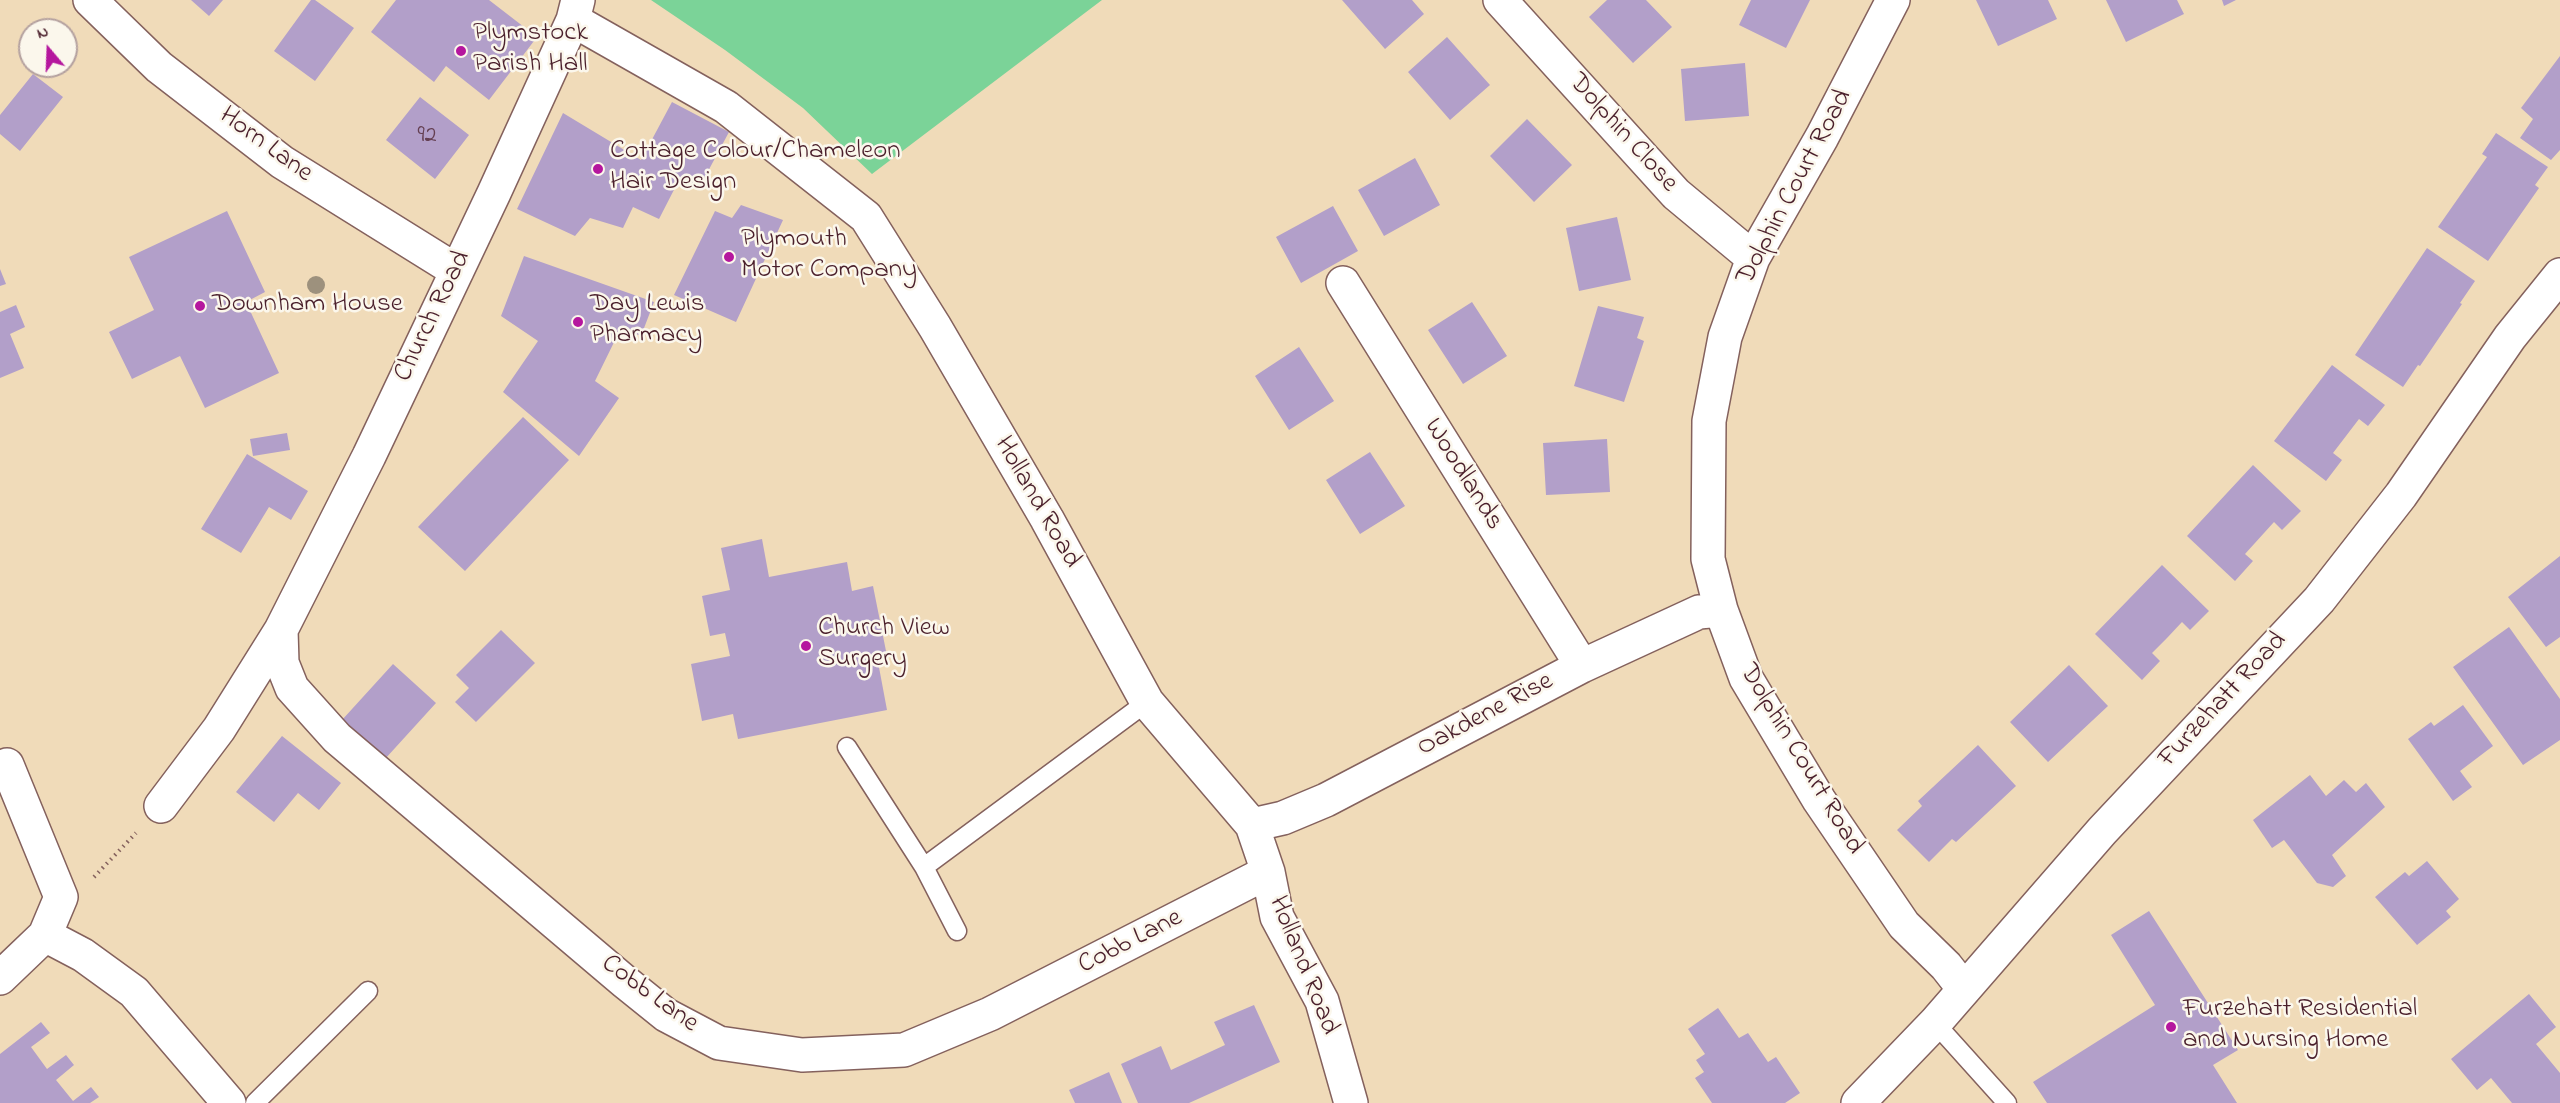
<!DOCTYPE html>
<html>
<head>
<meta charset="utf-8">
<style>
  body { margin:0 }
  #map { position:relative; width:2560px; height:1103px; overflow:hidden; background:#f0dbb9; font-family:"Indie Flower",sans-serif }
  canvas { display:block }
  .north { position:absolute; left:18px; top:18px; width:60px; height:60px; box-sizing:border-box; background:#fbf7ec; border:2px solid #b4a19f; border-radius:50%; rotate:341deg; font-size:16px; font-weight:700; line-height:24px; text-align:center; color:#4a1f2b }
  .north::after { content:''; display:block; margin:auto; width:21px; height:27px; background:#b5179e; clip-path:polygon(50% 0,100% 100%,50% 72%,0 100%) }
</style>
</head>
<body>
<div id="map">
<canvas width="2560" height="1103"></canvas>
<div class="north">N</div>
</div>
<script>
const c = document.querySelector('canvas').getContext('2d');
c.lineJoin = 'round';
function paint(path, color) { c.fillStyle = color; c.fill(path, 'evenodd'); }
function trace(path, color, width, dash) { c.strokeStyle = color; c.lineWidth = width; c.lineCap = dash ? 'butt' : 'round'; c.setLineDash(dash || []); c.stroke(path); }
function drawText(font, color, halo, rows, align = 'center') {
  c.font = font + ' "Indie Flower",sans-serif'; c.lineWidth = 5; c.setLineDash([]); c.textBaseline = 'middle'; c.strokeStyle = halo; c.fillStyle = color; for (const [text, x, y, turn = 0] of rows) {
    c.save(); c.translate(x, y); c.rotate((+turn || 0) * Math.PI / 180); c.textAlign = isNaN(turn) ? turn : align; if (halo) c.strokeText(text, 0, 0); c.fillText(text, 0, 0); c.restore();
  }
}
const green = new Path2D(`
  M651,0H1102L872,174L803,108L725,50Z`);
const building = new Path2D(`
  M191,0H223L209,16Z
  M311,0H315L354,28L315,81L274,51Z
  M396,0H489L537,37L489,100L446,66L434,82L371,32Z
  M1342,0H1412L1424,14L1385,49Z
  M1607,0H1646L1672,27L1633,63L1589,17Z
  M1751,0H1810L1786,48L1739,25Z
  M1976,0H2048L2057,19L1998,46Z
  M2106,0H2177L2184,14L2126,42Z
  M2222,0H2236L2224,6Z
  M1447,37L1490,85L1450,120L1408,72Z
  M2560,56V150L2551,160L2520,138L2533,119L2521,108Z
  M1745,63L1749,116L1685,121L1681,69Z
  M33,74L63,97L20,151L0,134V115Z
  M420,97L469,135L435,179L386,140Z
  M672,102L729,132L698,190L679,180L659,219L633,207L623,228L590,218L575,236L517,209L563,113L641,160Z
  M1527,119L1572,165L1534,202L1490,156Z
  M2496,133L2548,167L2535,185L2539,188L2488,261L2438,227L2487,157L2482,154Z
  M1415,158L1440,205L1384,236L1358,190Z
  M741,205L783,220L736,322L674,295L715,211L732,218Z
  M1333,206L1358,251L1301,283L1276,237Z
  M227,211L265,292L246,302L279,373L205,408L180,356L132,379L109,332L154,310L129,257Z
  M1617,217L1631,280L1579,291L1566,228Z
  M2427,248L2475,281L2460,303L2462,304L2420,366L2418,365L2403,387L2355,355Z
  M524,256L654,302L641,336L621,328L595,381L619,398L579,456L503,392L538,341L501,316Z
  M0,269L6,284L0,286Z
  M1472,302L1507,356L1463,384L1428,330Z
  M16,305L25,327L10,334L24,368L0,378V312Z
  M1598,306L1644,317L1637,338L1644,341L1624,402L1574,386Z
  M1299,347L1334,401L1289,430L1255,376Z
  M2332,365L2385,405L2368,426L2359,419L2333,453L2342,460L2326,481L2274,441Z
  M523,417L569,460L465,571L418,527Z
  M287,433L290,450L253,456L250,439Z
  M1607,439L1610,492L1546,495L1543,443Z
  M1370,452L1405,506L1360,534L1326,480Z
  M247,454L308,491L291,520L269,507L241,553L201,529Z
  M2253,465L2301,511L2282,530L2274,522L2245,554L2253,561L2235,581L2187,536Z
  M762,539L769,577L847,562L852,591L873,586L888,661L878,662L887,710L738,739L733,714L702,721L691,664L730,656L725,633L710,636L702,596L730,590L721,548Z
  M2560,556V637L2546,647L2508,597Z
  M2162,565L2209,611L2190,630L2182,622L2167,638L2152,653L2160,661L2142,680L2095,634Z
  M2509,627L2560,699V740L2523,765L2453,667Z
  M501,630L535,663L476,722L455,702L469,688L456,675Z
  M393,664L436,703L385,759L342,720Z
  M2069,665L2108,706L2048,762L2010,722Z
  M2463,705L2493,746L2460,771L2472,787L2453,801L2408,739L2431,722L2434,726Z
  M282,736L341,783L319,810L298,793L274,822L236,792Z
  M1978,745L2016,786L1956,842L1952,839L1929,862L1897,830L1922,806L1918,801Z
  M2310,775L2326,796L2344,780L2356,792L2366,783L2385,807L2332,855L2346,876L2333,887L2317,883L2284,840L2272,848L2253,820Z
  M2427,861L2459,899L2446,911L2451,917L2417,945L2375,897L2405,872L2409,876Z
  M2149,911L2238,1050L2213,1065L2237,1103H2047L2033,1082L2155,1005L2111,935Z
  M2529,994L2556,1027L2536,1044L2560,1073V1103H2512L2491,1078L2477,1090L2451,1059Z
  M1254,1005L1280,1062L1189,1103H1138L1121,1064L1161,1046L1171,1070L1225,1045L1214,1022Z
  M1718,1008L1739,1038L1748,1033L1768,1062L1776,1057L1800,1093L1785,1103H1712L1695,1078L1704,1072L1696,1060L1705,1054L1688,1029Z
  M41,1022L50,1033L31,1047L47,1069L66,1055L74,1065L56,1080L73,1101L91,1087L99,1097L90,1103H0V1054Z
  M1109,1072L1122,1103H1075L1069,1090Z`);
const path = new Path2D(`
  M94,877L136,833`);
const lane = new Path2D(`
  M847,747L924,867L1147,702
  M924,867L957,931
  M1935,1023L2007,1103
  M255,1103L368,991`);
const street = new Path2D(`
  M90,0L159,67L282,162L457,271
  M1500,0L1676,194L1753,258
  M1893,0L1822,137L1753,258L1725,337L1709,421L1708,559L1721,610L1746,678L1819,800L1904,925L1946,966L1964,989
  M573,20L726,107L866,217L935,327L1047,519L1147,702L1252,825L1268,872L1277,917L1322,1001L1351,1103
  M1343,283L1582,666
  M281,630L282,663L292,688L337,738L625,982L666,1015L719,1043L802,1055L904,1050L990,1014L1268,872
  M7,765L61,897L45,935
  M161,806L219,729L281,630L369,456L494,193L573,20L578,0
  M1252,825L1283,818L1326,800L1582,666L1699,612L1721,610
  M0,978L45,935L83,955L134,992L229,1103`);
const secondary = new Path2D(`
  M1858,1103L1935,1023L2102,831L2319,600L2401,495L2510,337L2560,275`);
const trees = [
  [316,285]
];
const markers = [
  [461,51,6,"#b5179e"],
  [598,169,6,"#b5179e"],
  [729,257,6,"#b5179e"],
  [200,306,6,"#b5179e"],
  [578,322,6,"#b5179e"],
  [806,646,6,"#b5179e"],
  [2171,1027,6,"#b5179e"]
];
const numberNames = [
  ["92",427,137]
];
const poiNames = [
  ["Plymstock",473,35],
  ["Parish Hall",473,66],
  ["Cottage Colour/Chameleon",610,153],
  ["Hair Design",610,184],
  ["Plymouth",741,241],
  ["Motor Company",741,272],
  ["Downham House",212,306],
  ["Day Lewis",590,306],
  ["Pharmacy",590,337],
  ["Church View",818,630],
  ["Surgery",818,661],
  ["Furzehatt Residential",2183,1011],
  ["and Nursing Home",2183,1042]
];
const streetNames = [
  ["Dolphin Close",1622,134,48],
  ["Horn Lane",265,146,36],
  ["Dolphin Court Road",1796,188,-62],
  ["Church Road",434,317,-64],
  ["Woodlands",1462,475,58],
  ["Holland Road",1036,503,60],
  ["Furzehatt Road",2224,701,-47],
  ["Oakdene Rise",1486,716,-28],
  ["Dolphin Court Road",1800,760,59],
  ["Cobb Lane",1131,943,-27],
  ["Holland Road",1302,966,68],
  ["Cobb Lane",649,995,36]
];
paint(green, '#7bd398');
paint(building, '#b29fc9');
trace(lane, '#84615d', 21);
trace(street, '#84615d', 36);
trace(secondary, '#84615d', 36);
trace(path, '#84615d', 4, [1.5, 4.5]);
trace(lane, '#fff', 18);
trace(street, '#fff', 33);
trace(secondary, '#fff', 33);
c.fillStyle = '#9d917d';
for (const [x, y] of trees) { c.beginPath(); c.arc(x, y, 9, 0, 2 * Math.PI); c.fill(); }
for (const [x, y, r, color] of markers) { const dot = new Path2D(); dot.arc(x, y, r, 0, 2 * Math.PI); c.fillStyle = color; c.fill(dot); trace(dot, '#fbf7ec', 2); }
drawText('24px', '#643f52', null, numberNames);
drawText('27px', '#4a1f2b', '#fbf7ec', poiNames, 'left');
drawText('27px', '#4a1f2b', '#fbf7ec', streetNames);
</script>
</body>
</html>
